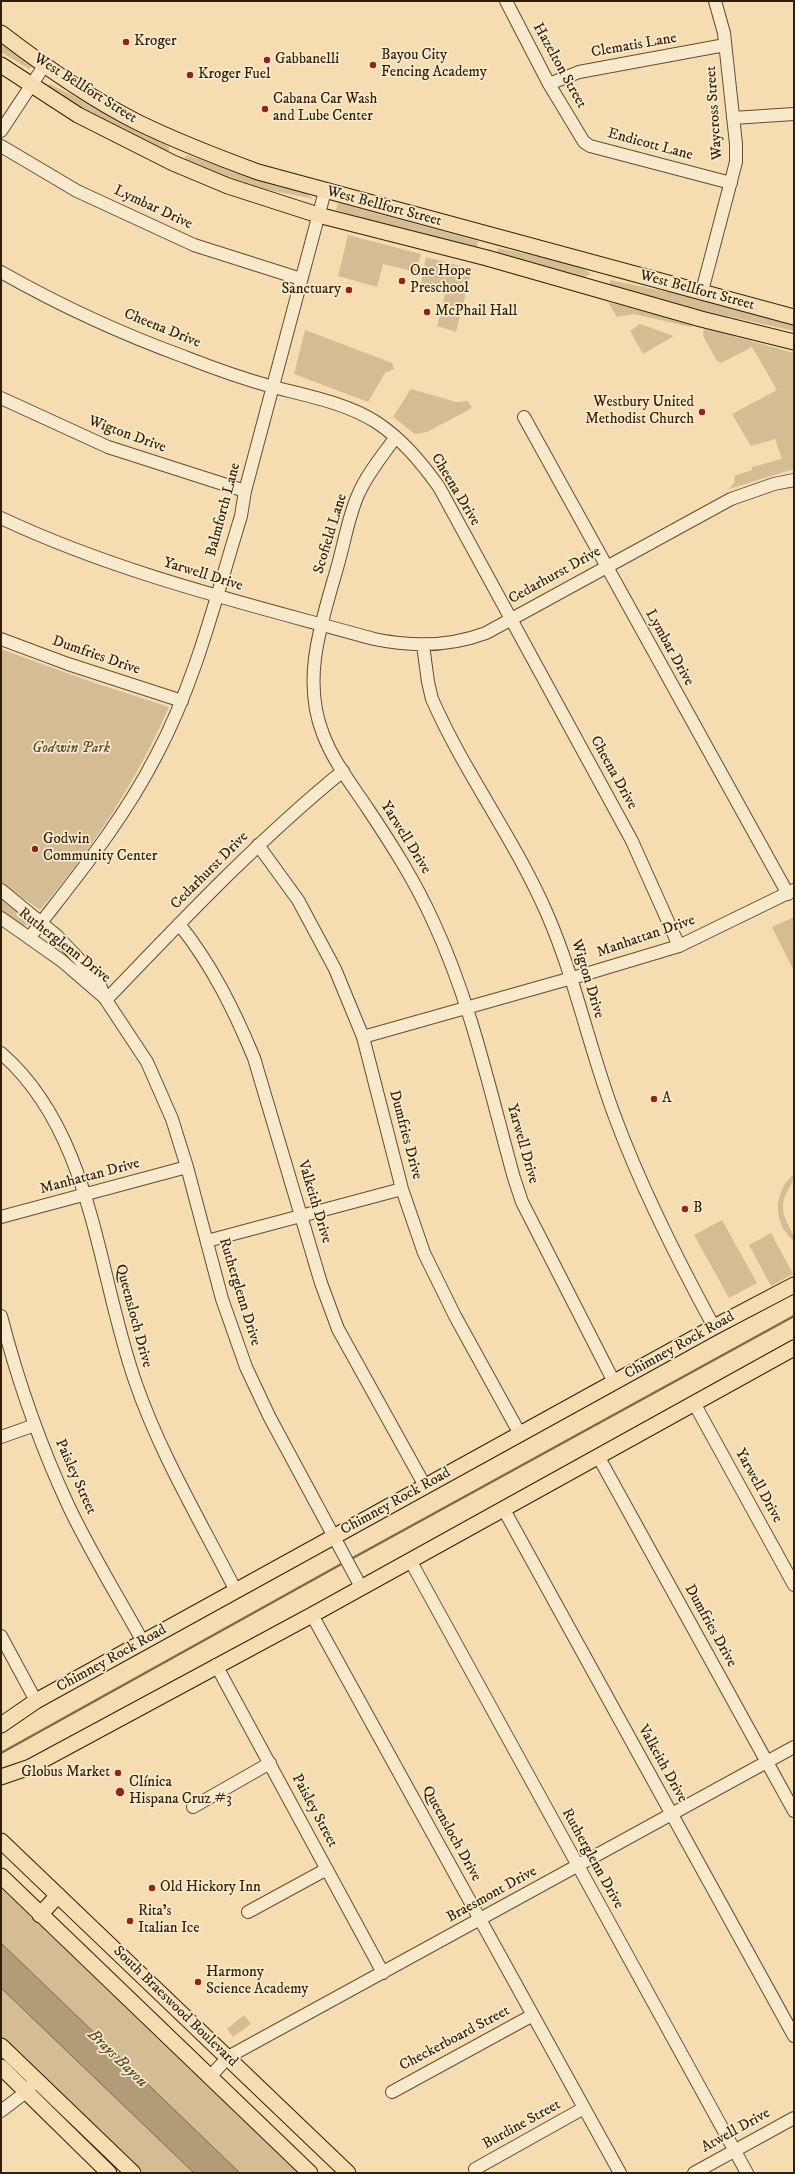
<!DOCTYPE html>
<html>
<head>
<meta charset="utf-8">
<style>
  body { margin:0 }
  #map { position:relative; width:795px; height:2174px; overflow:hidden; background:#f5ddb1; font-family:"IM FELL DW Pica",serif }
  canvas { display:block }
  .frame { position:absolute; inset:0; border:2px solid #301f06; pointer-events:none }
</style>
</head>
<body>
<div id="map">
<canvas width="795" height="2174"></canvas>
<div class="frame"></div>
</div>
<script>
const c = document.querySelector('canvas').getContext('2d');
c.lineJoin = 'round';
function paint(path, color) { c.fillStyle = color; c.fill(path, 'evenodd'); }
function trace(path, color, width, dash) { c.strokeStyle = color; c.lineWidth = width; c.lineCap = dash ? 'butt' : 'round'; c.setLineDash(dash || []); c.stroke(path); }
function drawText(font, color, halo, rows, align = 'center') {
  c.font = font + ' "IM FELL DW Pica",serif'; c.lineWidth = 3.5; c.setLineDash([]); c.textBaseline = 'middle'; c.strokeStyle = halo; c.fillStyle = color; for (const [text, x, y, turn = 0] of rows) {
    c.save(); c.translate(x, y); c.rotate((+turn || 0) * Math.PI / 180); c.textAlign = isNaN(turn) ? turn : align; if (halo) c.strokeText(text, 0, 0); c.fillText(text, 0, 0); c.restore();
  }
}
const green = new Path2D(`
  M1,42L32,66L29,69L1,52Z
  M50,84L157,138L169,147V151C127,144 83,109 46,87Z
  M187,155L245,175L304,192L314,199C270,190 222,184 184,159Z
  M338,203L478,241L477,247H460L336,210Z
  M348,235L421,254L416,272L383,264L377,287L338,276Z
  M497,248C515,252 580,262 591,274L584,277L498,255Z
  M426,257L472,269L462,309L443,304L445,293L420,287Z
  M610,280L711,301L794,324V331L704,311L610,286Z
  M608,302L692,325L691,327L634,314L617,317Z
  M442,308L461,313L456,332L437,326Z
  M640,324L674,336L643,354L630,331Z
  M704,328L794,353V469L729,489L735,482L734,476L752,470V467L782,459L775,439L751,446L732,414L777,390L752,347L721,363L717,361L703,336Z
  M305,330L392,363L394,369L385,373L368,402L294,374Z
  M411,389L456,402L468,401L472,408L427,432L415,434L393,417Z
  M1,649L86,680L169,707C136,782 93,848 40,910L1,882Z
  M1,897L25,914L30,924L23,926L1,913Z
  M794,917V971L772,927Z
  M794,1174C794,1186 782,1193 783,1209C783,1221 794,1230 794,1241C772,1223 773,1192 794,1174Z
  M722,1220L757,1283L729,1298L694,1235Z
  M771,1233L793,1274L771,1286L749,1245Z
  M1,1884L302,2173H140L1,2040Z
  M244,2015L251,2024L233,2037L227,2029Z`);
const water = new Path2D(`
  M1,1943L240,2173H194L1,1988Z`);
const stream = new Path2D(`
  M351,1559L794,1316
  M1,1753L345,1562`);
const minor = new Path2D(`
  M506,1L549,84L584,142L590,146L731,183
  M549,84L579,72L725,45
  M733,118L794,114
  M1,131L44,66
  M1,146L77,191L194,245L301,279
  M1,272C59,305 122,334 185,357C213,368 244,379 273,387C308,396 346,403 376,422C402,439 421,462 439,487L632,841L679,946
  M702,291L736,162V144L724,33L715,1
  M1,398L108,447L245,491
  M524,417L788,894
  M395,438C382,456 367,474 358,495C349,515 345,539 339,561C324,616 300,676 323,734C333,761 352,785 368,809C392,845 415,881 433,921C471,1002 490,1091 514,1178L522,1202L614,1382
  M1,518C120,574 248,604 374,639C412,647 449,647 486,633L731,499L774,484L794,480
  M1,639L68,664L182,701
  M423,645L428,682L432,699C465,774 516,841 548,916C576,981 590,1051 615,1117C642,1190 677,1259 714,1327
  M258,845L298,900L335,969L363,1037L402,1189L424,1253L455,1316L520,1434
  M1,890L57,936L78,958L99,983L106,1000L147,1062L172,1119L187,1167L222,1299L246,1367L269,1416L361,1587
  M1,918L62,961L106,999
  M179,924C212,965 234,1010 254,1058L321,1283L338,1329L425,1486
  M30,937C76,877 121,824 156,756C196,681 216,597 241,516L245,491L325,191
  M106,1000C182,921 258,840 343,771
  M363,1037L579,976L679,946L794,890
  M1,1053C93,1133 97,1273 135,1381C160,1454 201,1522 236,1591
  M1,1217L187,1167
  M207,1241L402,1189
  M1,1316C18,1382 40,1445 69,1507C91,1553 118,1597 143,1642
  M694,1403L794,1585
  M1,1437L35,1425
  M598,1456L794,1811
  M503,1508L794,2036
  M410,1560L747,2173
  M312,1615L620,2173
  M1,1636L36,1701
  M216,1665L383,1973
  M193,1807L270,1763
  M248,1912L327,1869
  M210,2077L228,2057L794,1747
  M392,2092L533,2015
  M1,2111L26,2092L36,2079
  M475,2169L584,2108
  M694,2173L794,2118`);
const major = new Path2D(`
  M1,33C44,66 88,97 137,122C176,141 217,157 258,172L794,317
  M1,65L78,115L173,163L228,186L318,215L487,258L701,319L794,342
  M1,1725L36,1701L714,1327L794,1285
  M1,1777L30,1767L312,1615L794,1348
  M1,1841L348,2173
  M1,1876L310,2173
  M40,1915L58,1895
  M1,2046L133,2173
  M1,2067L109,2173`);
const markers = [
  [126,42,4,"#8f2418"],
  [267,60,4,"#8f2418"],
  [373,65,4,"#8f2418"],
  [190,75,4,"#8f2418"],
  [265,109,4,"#8f2418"],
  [402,281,4,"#8f2418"],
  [349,290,4,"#8f2418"],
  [427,312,4,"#8f2418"],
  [702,412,4,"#8f2418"],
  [35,849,4,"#8f2418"],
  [654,1099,4,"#8f2418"],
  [685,1209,4,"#8f2418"],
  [118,1773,4,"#8f2418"],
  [120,1792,5,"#8f2418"],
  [152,1888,4,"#8f2418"],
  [130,1921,4,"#8f2418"],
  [198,1982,4,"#8f2418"]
];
const poiNames = [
  ["Kroger",134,42],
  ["Bayou City",381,56],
  ["Fencing Academy",381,73],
  ["Gabbanelli",275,60],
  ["Kroger Fuel",198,75],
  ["Cabana Car Wash",273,100],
  ["and Lube Center",273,117],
  ["One Hope",410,272],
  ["Preschool",410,289],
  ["Sanctuary",341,290,"right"],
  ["McPhail Hall",435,312],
  ["Westbury United",694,403,"right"],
  ["Methodist Church",694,420,"right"],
  ["Godwin",43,840],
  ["Community Center",43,857],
  ["A",662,1099],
  ["B",693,1209],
  ["Globus Market",110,1773,"right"],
  ["Clínica",129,1783],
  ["Hispana Cruz #3",129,1800],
  ["Old Hickory Inn",160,1888],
  ["Rita's",138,1912],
  ["Italian Ice",138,1929],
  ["Harmony",206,1973],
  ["Science Academy",206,1990]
];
const streetNames = [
  ["Clematis Lane",634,46,-10],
  ["Hazelton Street",559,66,61],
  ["West Bellfort Street",85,89,32],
  ["Waycross Street",715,113,-94],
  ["Endicott Lane",650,145,15],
  ["West Bellfort Street",384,207,15],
  ["Lymbar Drive",153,208,25],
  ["West Bellfort Street",697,291,15],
  ["Cheena Drive",162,329,22],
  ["Wigton Drive",127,435,20],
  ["Cheena Drive",455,490,59],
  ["Balmforth Lane",224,510,-75],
  ["Scofield Lane",331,534,-73],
  ["Yarwell Drive",203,575,17],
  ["Cedarhurst Drive",555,576,-29],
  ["Lymbar Drive",669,648,61],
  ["Dumfries Drive",96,656,19],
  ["Cheena Drive",613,773,61],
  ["Yarwell Drive",405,838,58],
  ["Cedarhurst Drive",210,871,-45],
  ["Manhattan Drive",646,937,-19],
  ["Rutherglenn Drive",64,946,38],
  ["Wigton Drive",587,979,73],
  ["Dumfries Drive",405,1135,75],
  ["Yarwell Drive",522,1144,74],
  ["Manhattan Drive",90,1177,-15],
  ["Valkeith Drive",314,1202,73],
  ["Rutherglenn Drive",239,1292,73],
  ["Queensloch Drive",133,1316,75],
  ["Chimney Rock Road",680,1346,-29],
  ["Paisley Street",75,1477,66],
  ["Yarwell Drive",758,1486,61],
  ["Chimney Rock Road",396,1502,-29],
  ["Dumfries Drive",710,1626,61],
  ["Chimney Rock Road",112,1659,-29],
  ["Valkeith Drive",662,1764,61],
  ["Paisley Street",314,1811,62],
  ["Queensloch Drive",451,1834,61],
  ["Rutherglenn Drive",592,1859,61],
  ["Braesmont Drive",492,1895,-29],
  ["South Braeswood Boulevard",175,2007,44],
  ["Checkerboard Street",455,2039,-28],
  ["Burdine Street",522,2125,-29],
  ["Atwell Drive",736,2131,-29]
];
const parkNames = [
  ["Godwin Park",71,749]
];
const waterNames = [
  ["Brays Bayou",117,2059,44]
];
paint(green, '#d4bd94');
paint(water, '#b29c77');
trace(water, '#7e6a4a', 1);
trace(stream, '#7e6a4a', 2.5);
trace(minor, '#614e31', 14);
trace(major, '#301f06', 17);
trace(minor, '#f8e9cc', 12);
trace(major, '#f5ddb1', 15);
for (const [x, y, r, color] of markers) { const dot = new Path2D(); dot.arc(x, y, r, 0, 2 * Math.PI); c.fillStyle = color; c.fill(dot); trace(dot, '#f8e9cc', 1.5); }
drawText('15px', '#301f06', '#f8e9cc', poiNames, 'left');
drawText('15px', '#301f06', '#f8e9cc', streetNames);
drawText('italic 15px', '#614e31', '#f8e9cc', parkNames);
drawText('italic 16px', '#5e4b2e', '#f8e9cc', waterNames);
</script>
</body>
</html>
